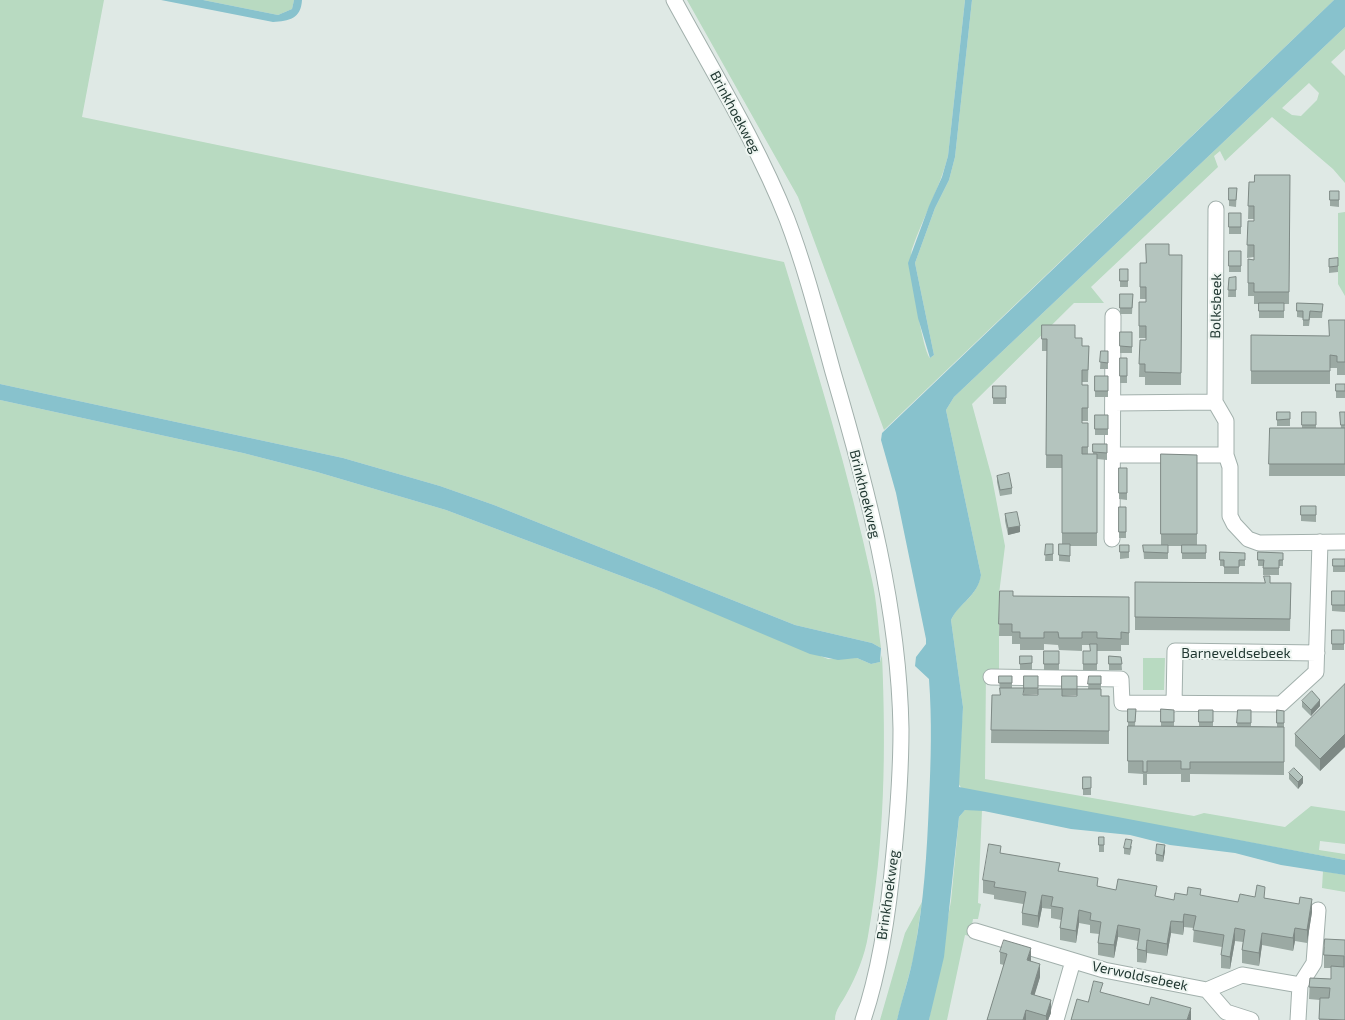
<!DOCTYPE html>
<html>
<head>
<meta charset="utf-8">
<style>
  body { margin:0 }
  canvas { display:block; background:#dfe9e5 }
</style>
</head>
<body>
<canvas width="1345" height="1020"></canvas>
<script>
const c = document.querySelector('canvas').getContext('2d');
c.lineJoin = 'round';
function paint(path, color) { c.fillStyle = color; c.fill(path, 'evenodd'); }
function trace(path, color, width, dash) { c.strokeStyle = color; c.lineWidth = width; c.lineCap = dash ? 'butt' : 'round'; c.setLineDash(dash || []); c.stroke(path); }
function drawText(font, color, halo, rows, align = 'center') {
  c.font = font + ' "Exo 2",sans-serif'; c.lineWidth = 4; c.setLineDash([]); c.textBaseline = 'middle'; c.strokeStyle = halo; c.fillStyle = color; for (const [text, x, y, turn = 0] of rows) {
    c.save(); c.translate(x, y); c.rotate((+turn || 0) * Math.PI / 180); c.textAlign = isNaN(turn) ? turn : align; if (halo) c.strokeText(text, 0, 0); c.fillText(text, 0, 0); c.restore();
  }
}
const green = new Path2D(`
  M0,0H104L82,117L784,262C816,367 849,473 872,580C877,602 878,626 881,648L872,643L795,625L494,505L440,486L343,458L0,384Z
  M203,0H294L292,9L278,15Z
  M687,0H965L948,156C940,188 923,217 912,249C908,261 922,349 930,358L934,355L915,263L935,208L949,180L955,157L972,0H1334L884,430L798,197Z
  M1345,27V49L1331,62L1345,76V183L1333,169L1272,117L1225,161L1220,151L1214,156L1218,167L1091,287L1104,303H1074L972,404L992,478L1005,546L999,594V670H986L985,779L1194,816L1204,813L1285,827L1311,806L1345,811V844L1320,841L1319,850L1345,854V860L962,789L958,783L963,707L951,620C960,601 976,599 981,575L946,410L954,397ZM1309,83L1319,93L1317,100L1301,116L1292,115L1282,108Z
  M1345,212V296L1338,284V213Z
  M0,400L243,453L317,472L446,510L656,589L828,659L857,658L871,664L880,662L882,655C886,749 885,842 868,936C865,955 856,977 847,993C842,1003 835,1009 835,1020H0Z
  M1143,658H1165L1164,690H1143Z
  M965,810H982L978,903L981,904L978,919H973L970,936L965,935L947,1020H929L951,901L959,817Z
  M1323,871L1345,875V892L1322,888Z
  M922,902L914,956L897,1020H880L905,933Z`);
const water = new Path2D(`
  M161,0H203L278,15L292,9L294,0H302C301,19 289,21 273,22Z
  M965,0H972L955,157L949,180L935,208L915,263L934,355L930,358L918,318L908,263L929,206L942,177L948,156Z
  M1334,0H1345V27L954,397L946,410L981,575C978,596 959,603 951,620L963,707L959,787L1345,860V875L1281,865L1235,853L1170,845L1130,835L1071,829L984,811L965,810L959,817L944,957L929,1020H897C902,998 910,976 914,953C924,903 927,852 929,801C931,760 932,721 929,679L915,666L916,657L926,644V639L896,493L881,440L882,433Z
  M0,384L343,458L440,486L494,505L795,625L872,643L881,648L880,662L871,664L857,658L838,660L810,654L656,589L446,510L317,472L243,453L0,400Z`);
const street = new Path2D(`
  M674,0C713,72 757,143 787,219C806,269 819,321 833,372C867,488 899,608 901,729C901,770 898,811 894,852C889,908 881,967 863,1020
  M1216,209L1215,402L1226,421V455L1230,467V516L1234,524L1248,539L1259,543L1345,542
  M1113,403L1215,402
  M1112,455H1226
  M1112,539L1113,316
  M991,677L1121,679L1122,703L1281,704L1316,672L1320,542
  M1174,704L1175,651L1317,653
  M975,931L1104,970L1207,990L1226,1012L1251,1020
  M1207,990L1242,975L1300,985
  M1056,1020L1073,961
  M1298,1020L1300,985L1314,963L1318,910`);
const wall = new Path2D(`
  M1290,175L1289,304H1284V318H1259V304H1254V296H1248V259L1254,260V257L1247,258L1248,221H1254V219H1248L1249,182H1254Z
  M1229,188H1237L1236,207L1229,206Z
  M1330,191H1339V207L1330,206Z
  M1229,213H1241V234H1229Z
  M1229,251H1241V272H1229Z
  M1169,255H1182L1181,385H1145V377H1139L1140,340H1146V338H1139V302H1146V299H1140V287L1146,263Z
  M1338,258V272L1329,273V259Z
  M1120,269H1128V287H1120Z
  M1236,277V297H1228L1229,278Z
  M1120,294H1133L1132,314H1120Z
  M1297,303L1323,304L1322,318H1310L1309,326H1303V318L1297,317Z
  M1345,320V375H1337V368H1330V384H1251V335L1329,336Z
  M1042,325L1075,338L1082,346H1089L1088,382H1082V385H1088V421H1082V423H1088V454H1093V444H1107V460L1097,459V546H1070V562L1059,561V544H1062V468H1046L1047,351H1042Z
  M1120,332H1132V353H1120Z
  M1101,351H1108V369H1100Z
  M1120,358H1127V383H1120Z
  M1095,376H1108V397H1095Z
  M1336,384H1345V398H1336Z
  M993,386H1006V404H993Z
  M1277,412H1290V426H1277Z
  M1302,412H1316V428H1341L1340,412H1345V476H1269L1270,428H1302Z
  M1095,415H1108V435H1095Z
  M1161,454L1197,455V545H1206V559H1182V546H1168V559H1144L1143,545H1161Z
  M1119,468H1127V500L1119,499Z
  M997,476L1012,488V494L1000,496L997,482Z
  M1301,506H1316V522L1301,521Z
  M1119,507H1126V538H1119Z
  M1005,514L1020,532L1008,535L1005,521Z
  M1046,544H1053V561H1045Z
  M1120,545H1129V558L1120,559Z
  M1220,552L1245,553V566H1239V574H1224V566H1220Z
  M1258,552L1283,553V566H1279V575H1263V566H1258Z
  M1333,559H1345V572H1333Z
  M1135,582L1291,583L1290,631L1135,630Z
  M1000,591L1013,596L1129,597V645H1121V651H1097V670H1083V651H1090V645H1082V651L1059,650L1058,645L1044,644V650H1020V644H1012V636H999Z
  M1332,591H1345V612L1332,611Z
  M1332,630H1344V650H1332Z
  M1044,651H1059V670H1044Z
  M1020,656H1032V670H1020Z
  M1109,656L1121,657L1122,670H1109Z
  M999,676H1012V688L1024,695H1038L1062,689L1077,676V695L1062,696H1077L1088,689L1089,676H1101V696H1109V744L991,743L992,695H1000Z
  M1024,676H1038V694L1024,695Z
  M1345,684V747L1320,771L1295,746V734Z
  M1302,701L1320,706L1311,716L1302,707Z
  M1128,709H1136L1135,726H1161V709L1174,710V726H1199V710H1213V726H1237L1238,710H1251V726L1277,727V710L1284,711V775L1190,774V782H1181V774H1147V785H1143V774L1128,773Z
  M1289,773L1303,783L1298,789L1289,779Z
  M1083,777H1091V795H1083Z
  M1099,837H1104V852H1099Z
  M1132,846L1130,855L1124,854V848Z
  M1165,851L1163,862L1156,861V854Z
  M1001,853L1060,872L1098,887L1174,900L1187,895L1201,896L1238,902L1265,898L1312,912L1307,943L1295,941L1293,951L1262,945L1259,966L1242,963V950L1243,942L1235,941L1230,969L1221,968V955L1222,947L1193,942L1194,928L1184,927L1183,935L1171,933L1167,956L1147,953L1146,963L1137,962V949L1138,941L1118,937L1114,958L1098,955V943L1099,934L1090,933V925L1079,923L1076,943L1060,940V928L1061,920L1051,918V909L1042,908L1038,928L1022,925V913L1023,904L994,899V895L983,893V880Z
  M1345,940V1020H1319L1320,1000L1309,999L1310,978L1331,979V968H1324V947Z
  M1000,952L1031,961L1040,977L1034,995L1051,1013L1048,1020H987L1004,965L1000,964Z`);
const shadedWall = new Path2D(`
  M1020,526V532L1008,535V528Z
  M1320,700V706L1311,716V710Z
  M1345,734V747L1320,771V759Z
  M1303,777V783L1298,789V782Z
  M1165,845V851L1163,862V856Z
  M1042,895V908L1038,928V916Z
  M1312,899V912L1307,943V930Z
  M1079,910V923L1076,943V931Z
  M1184,914V927L1183,935V922Z
  M1171,921V933L1167,956V944Z
  M1118,925V937L1114,958V945Z
  M1235,928V941L1230,969V957Z
  M1295,928V941L1293,951V938Z
  M1262,933V945L1259,966V953Z
  M1147,940V953L1146,963V951Z
  M1031,948V961L1027,973V960Z
  M1040,964V977L1031,1007V994Z
  M1051,1000V1013L1048,1020H1046V1016Z
  M1191,1008V1020H1187Z
  M1026,1010V1020H1023Z`);
const building = new Path2D(`
  M1255,175H1290L1289,292H1254V283H1248V259L1254,260V245H1247L1248,221H1254V206H1248L1249,182H1254Z
  M1229,188H1237L1236,200H1229Z
  M1330,191H1339V200H1330Z
  M1229,213H1241V227H1229Z
  M1146,244H1169V255H1182L1181,373L1145,372V364H1139L1140,340H1146V326H1139V302H1146V287H1140V263H1146Z
  M1229,251H1241V266H1229Z
  M1338,258V266L1329,267V259Z
  M1120,269H1128V281H1120Z
  M1236,277V290H1228L1229,278Z
  M1120,294H1133L1132,308H1120Z
  M1259,303H1284V311H1259Z
  M1297,303L1323,304L1322,312L1310,311L1309,320H1303V311H1297Z
  M1329,320H1345V362H1337V356L1330,355V371H1251V335L1329,336Z
  M1042,325H1075V338H1082V346H1089L1088,370H1082V385H1088V408H1082V423H1088V447H1082V454H1097V533H1062V455H1046L1047,339H1042Z
  M1120,332H1132V347L1120,346Z
  M1101,351H1108V363L1100,362Z
  M1120,358H1127V376H1120Z
  M1095,376H1108V391H1095Z
  M1336,384H1345V391H1336Z
  M993,386H1006V398H993Z
  M1277,412H1290V419L1277,420Z
  M1302,412H1316V425H1302Z
  M1340,412H1345V425H1341Z
  M1095,415H1108V429H1095Z
  M1270,428H1345V464H1269Z
  M1093,444H1107V453L1093,452Z
  M1161,454L1197,455V534H1161Z
  M1119,468H1127V493H1119Z
  M1009,473L1012,488L1000,490L997,476Z
  M1301,506H1316V515H1301Z
  M1119,507H1126V532H1119Z
  M1017,512L1020,526L1008,528L1005,514Z
  M1046,544H1053V554L1045,555Z
  M1059,544H1070V556L1059,555Z
  M1120,545H1129V552H1120Z
  M1143,545H1168V553L1144,552Z
  M1182,545H1206V553H1182Z
  M1220,552L1245,553V560H1239V567H1224V560H1220Z
  M1258,552L1283,553V560H1279V568H1263L1264,560H1258Z
  M1333,559H1345V566H1333Z
  M1264,576H1270V583H1291L1290,619L1135,617V582L1265,583Z
  M1000,591H1013V596L1129,597V633L1121,632V639L1097,638V632H1082V638H1059L1058,632H1044V638H1020V632H1012V624H999Z
  M1332,591H1345V605H1332Z
  M1332,630H1344V644H1332Z
  M1090,644H1097V664H1083V651H1090Z
  M1044,651H1059V664H1044Z
  M1020,656H1032V663L1020,664Z
  M1109,656L1121,657L1122,664H1109Z
  M999,676H1012V683H999Z
  M1024,676H1038V688H1024Z
  M1062,676H1077V689H1062Z
  M1089,676H1101V684H1088Z
  M1345,684V734L1320,759L1295,734Z
  M1000,688H1024L1023,695H1038V689H1062V696H1077V689H1101V696H1109V731L991,730L992,695H1000Z
  M1312,691L1320,700L1311,710L1302,701Z
  M1128,709H1136L1135,722H1128Z
  M1161,709L1174,710V722H1161Z
  M1199,710H1213V722H1199Z
  M1238,710H1251V723H1237Z
  M1277,710L1284,711V723H1277Z
  M1128,726L1284,727V762H1190V769H1181V761H1147V772H1143V761H1128Z
  M1294,768L1303,777L1298,782L1289,773Z
  M1083,777H1091V788L1083,789Z
  M1099,837H1104V845H1099Z
  M1126,839L1132,840L1130,849L1124,848Z
  M989,844L1001,846L1000,853L1060,863L1058,871L1098,878L1097,886L1116,890L1118,879L1157,886L1155,896L1174,900L1175,893L1187,895L1188,887L1201,889L1200,895L1238,902L1240,894L1255,897L1257,885L1265,887L1264,898L1299,904L1300,897L1312,899L1307,930L1295,928L1293,938L1262,933L1259,953L1242,950L1245,930L1235,928L1230,957L1221,955L1224,935L1193,930L1196,916L1184,914L1183,922L1171,921L1167,944L1147,940L1146,951L1137,949L1140,929L1118,925L1114,945L1098,943L1101,922L1090,920L1091,913L1079,910L1076,931L1060,928L1063,908L1051,906L1053,897L1042,895L1038,916L1022,913L1026,892L994,887L995,882L983,880Z
  M1157,844L1165,845L1163,856L1156,854Z
  M1325,939L1345,940V1020L1319,1019L1320,998H1329L1330,988L1309,987L1310,978L1331,979V966L1344,967V956L1324,955Z
  M1004,940L1031,948L1027,960L1040,964L1031,994L1051,1000L1046,1016L1026,1010L1023,1020H987L1007,954L1000,952Z
  M1094,981L1103,983L1100,992L1149,1005L1151,997L1191,1008L1187,1020H1071L1077,999L1088,1002Z`);
const streetNames = [
  ["Brinkhoekweg",735,112,62],
  ["Bolksbeek",1216,306,-89],
  ["Brinkhoekweg",865,494,76],
  ["Barneveldsebeek",1236,653],
  ["Brinkhoekweg",888,895,-82],
  ["Verwoldsebeek",1140,976,12]
];
paint(green, '#b8dac1');
paint(water, '#88c2cd');
trace(street, '#a2b0ac', 17);
trace(street, '#fff', 15);
paint(wall, '#9ba9a3');
paint(shadedWall, '#7e8985');
paint(building, '#b4c4be');
trace(building, '#7e8985', 1);
drawText('14px', '#213832', '#eff6f2', streetNames);
</script>
</body>
</html>
